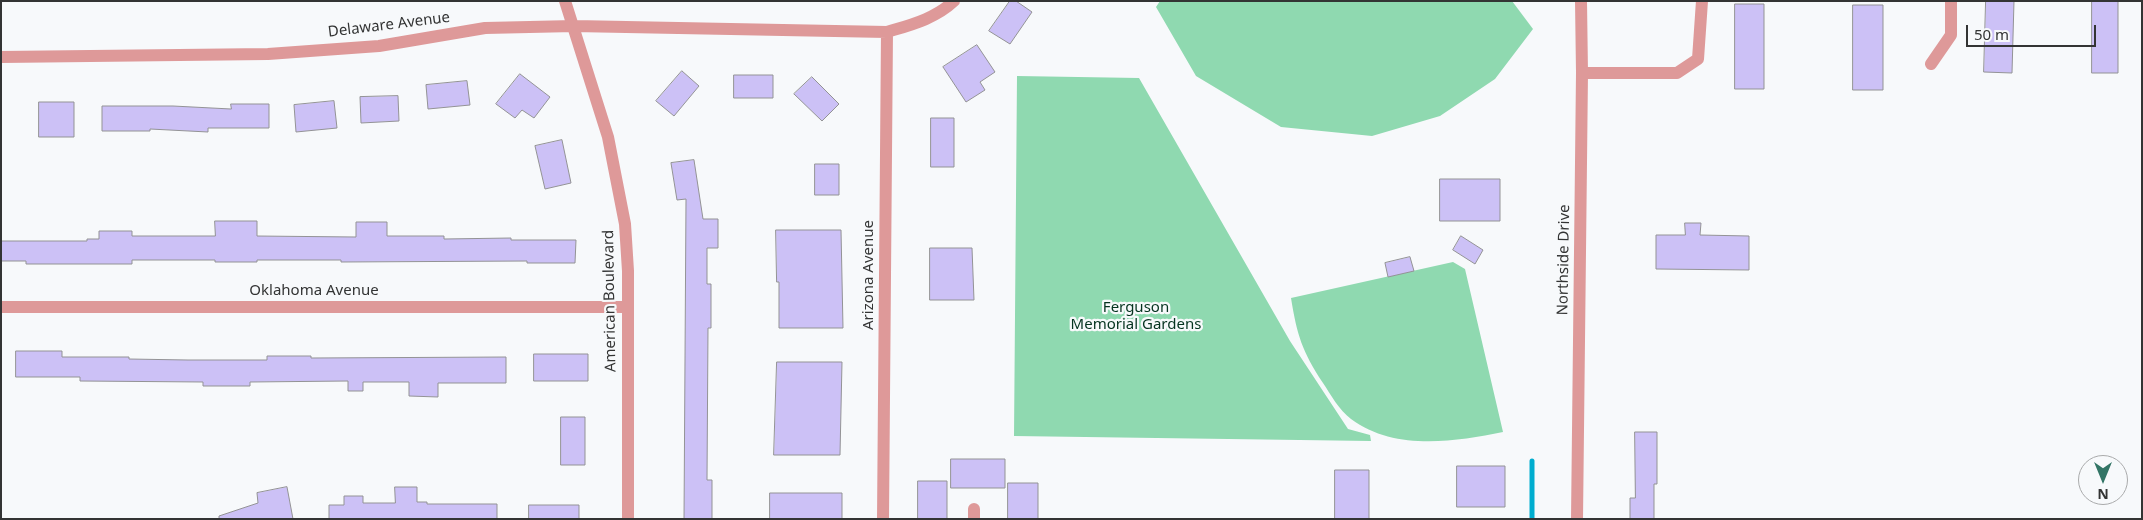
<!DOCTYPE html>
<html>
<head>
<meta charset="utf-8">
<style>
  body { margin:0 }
  #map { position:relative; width:2143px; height:520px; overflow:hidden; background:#f7f9fb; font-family:"Noto Sans",sans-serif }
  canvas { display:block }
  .frame { position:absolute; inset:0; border:2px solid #333434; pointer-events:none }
  .north { position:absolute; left:2078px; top:455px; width:50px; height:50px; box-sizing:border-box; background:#f7f9fb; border:1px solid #a9aaab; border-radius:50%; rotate:180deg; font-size:14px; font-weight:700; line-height:20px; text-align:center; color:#333434 }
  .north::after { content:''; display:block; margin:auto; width:18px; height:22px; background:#337566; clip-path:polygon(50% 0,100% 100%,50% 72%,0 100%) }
  .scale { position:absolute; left:1966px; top:25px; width:130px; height:22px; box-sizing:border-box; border:2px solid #333434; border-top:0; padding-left:6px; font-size:15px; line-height:18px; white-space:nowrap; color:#333434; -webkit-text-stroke:4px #f7f9fb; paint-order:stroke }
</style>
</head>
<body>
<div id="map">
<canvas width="2143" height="520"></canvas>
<div class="frame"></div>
<div class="north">N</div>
<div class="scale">50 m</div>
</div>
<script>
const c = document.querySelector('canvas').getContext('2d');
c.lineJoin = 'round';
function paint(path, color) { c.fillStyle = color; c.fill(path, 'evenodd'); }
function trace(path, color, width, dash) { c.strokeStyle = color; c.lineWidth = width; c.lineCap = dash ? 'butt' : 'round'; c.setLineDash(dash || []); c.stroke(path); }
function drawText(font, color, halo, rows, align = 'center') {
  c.font = font + ' "Noto Sans",sans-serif'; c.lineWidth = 4.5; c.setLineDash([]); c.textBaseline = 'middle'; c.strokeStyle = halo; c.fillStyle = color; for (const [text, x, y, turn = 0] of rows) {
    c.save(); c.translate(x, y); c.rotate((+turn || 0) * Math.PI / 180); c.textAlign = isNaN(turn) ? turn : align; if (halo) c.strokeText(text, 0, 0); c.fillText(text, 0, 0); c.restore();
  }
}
const green = new Path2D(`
  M1160,1H1512L1533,29L1495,79L1440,116L1372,136L1281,127L1196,76L1156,7Z
  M1017,76L1139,78L1290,341L1348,429L1370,435L1371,441L1014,436Z
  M1453,262L1465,269L1503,432C1454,442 1394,451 1351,419C1339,410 1331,395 1323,383C1302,351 1297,335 1291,298Z`);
const stream = new Path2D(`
  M1532,519V461`);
const building = new Path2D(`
  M1010,1H1016L1032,12L1010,44L989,31Z
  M1986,1H2014L2012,73L1984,72Z
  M2092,1H2118V73H2092Z
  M1735,4H1764V89H1735Z
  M1853,5H1883V90H1853Z
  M977,45L995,72L980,82L985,90L966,102L943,67Z
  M682,71L699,86L674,116L656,101Z
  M520,74L550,97L534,118L522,110L515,118L496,104Z
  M734,75H773V98H734Z
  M812,77L839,104L822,121L794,94Z
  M467,81L470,105L428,109L426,85Z
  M398,96L399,121L361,123L360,97Z
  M334,101L337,128L296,132L294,105Z
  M39,102H74V137H39Z
  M231,104H269V128H208V132L150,129V131H102V106H173L231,109Z
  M931,118H954V167H931Z
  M562,140L571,183L545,189L535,146Z
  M694,160L703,219H718V248H707V284H711V328H708L707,480H712V519H684L686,199L677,200L671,163Z
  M815,164H839V195H815Z
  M1440,179H1500V221H1440Z
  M215,221H257V236L356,237V222H387V236H444V239L511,238V240H576L575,263H527V261L341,262V260H257V262H215V260H132V264H26V261H1V241H87V239H99V231H132V236H215Z
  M1685,223H1701L1700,235L1749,236V270L1656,269V235H1685Z
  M776,230H841L843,328H779V282H777Z
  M1461,236L1483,250L1475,264L1453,250Z
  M930,248H972L974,300H930Z
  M1410,257L1414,271L1388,277L1385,263Z
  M16,351H62V357H129V359L188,360H267V356H311V358L506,357V383H438V397L409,396V382H363V391H348V381L250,382V386H203V382L80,381V377H16Z
  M534,354H588V381H534Z
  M777,362H842L840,455H774Z
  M561,417H585V465H561Z
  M1635,432H1657V484H1654V519H1630V498H1635Z
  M951,459H1005V488H951Z
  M1457,466H1505V507H1457Z
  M1335,470H1369V519H1335Z
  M918,481H947V519H918Z
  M1008,483H1038V519H1008Z
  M287,487L293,519H219V516L258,503L257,493Z
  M395,487H417V502H427V504H497V519H329V505H344V496H363V503H395Z
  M770,493H842V519H770Z
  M529,505H579V519H529Z`);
const minor = new Path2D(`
  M565,1L608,137L625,224L628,271V519
  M1,57L268,54L379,46L485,28L574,26L887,32C910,25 935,19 954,1
  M1931,64L1951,35V1
  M1582,73H1677L1698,59L1702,1
  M1,307H628
  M974,509V519
  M883,519L887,32
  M1577,519L1582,73L1581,1`);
const streetNames = [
  ["Delaware Avenue",389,25,-7],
  ["Northside Drive",1564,260,-89],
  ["Arizona Avenue",869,275,-90],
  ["Oklahoma Avenue",314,291],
  ["American Boulevard",610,301,-91]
];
const parkNames = [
  ["Ferguson",1136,308],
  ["Memorial Gardens",1136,325]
];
paint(green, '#8fd9b0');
trace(stream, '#00adcf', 5);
paint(building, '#ccc1f6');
trace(building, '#939395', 1);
trace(minor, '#de9999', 12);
drawText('15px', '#333434', '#f7f9fb', streetNames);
drawText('15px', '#053420', '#f7f9fb', parkNames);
</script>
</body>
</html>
